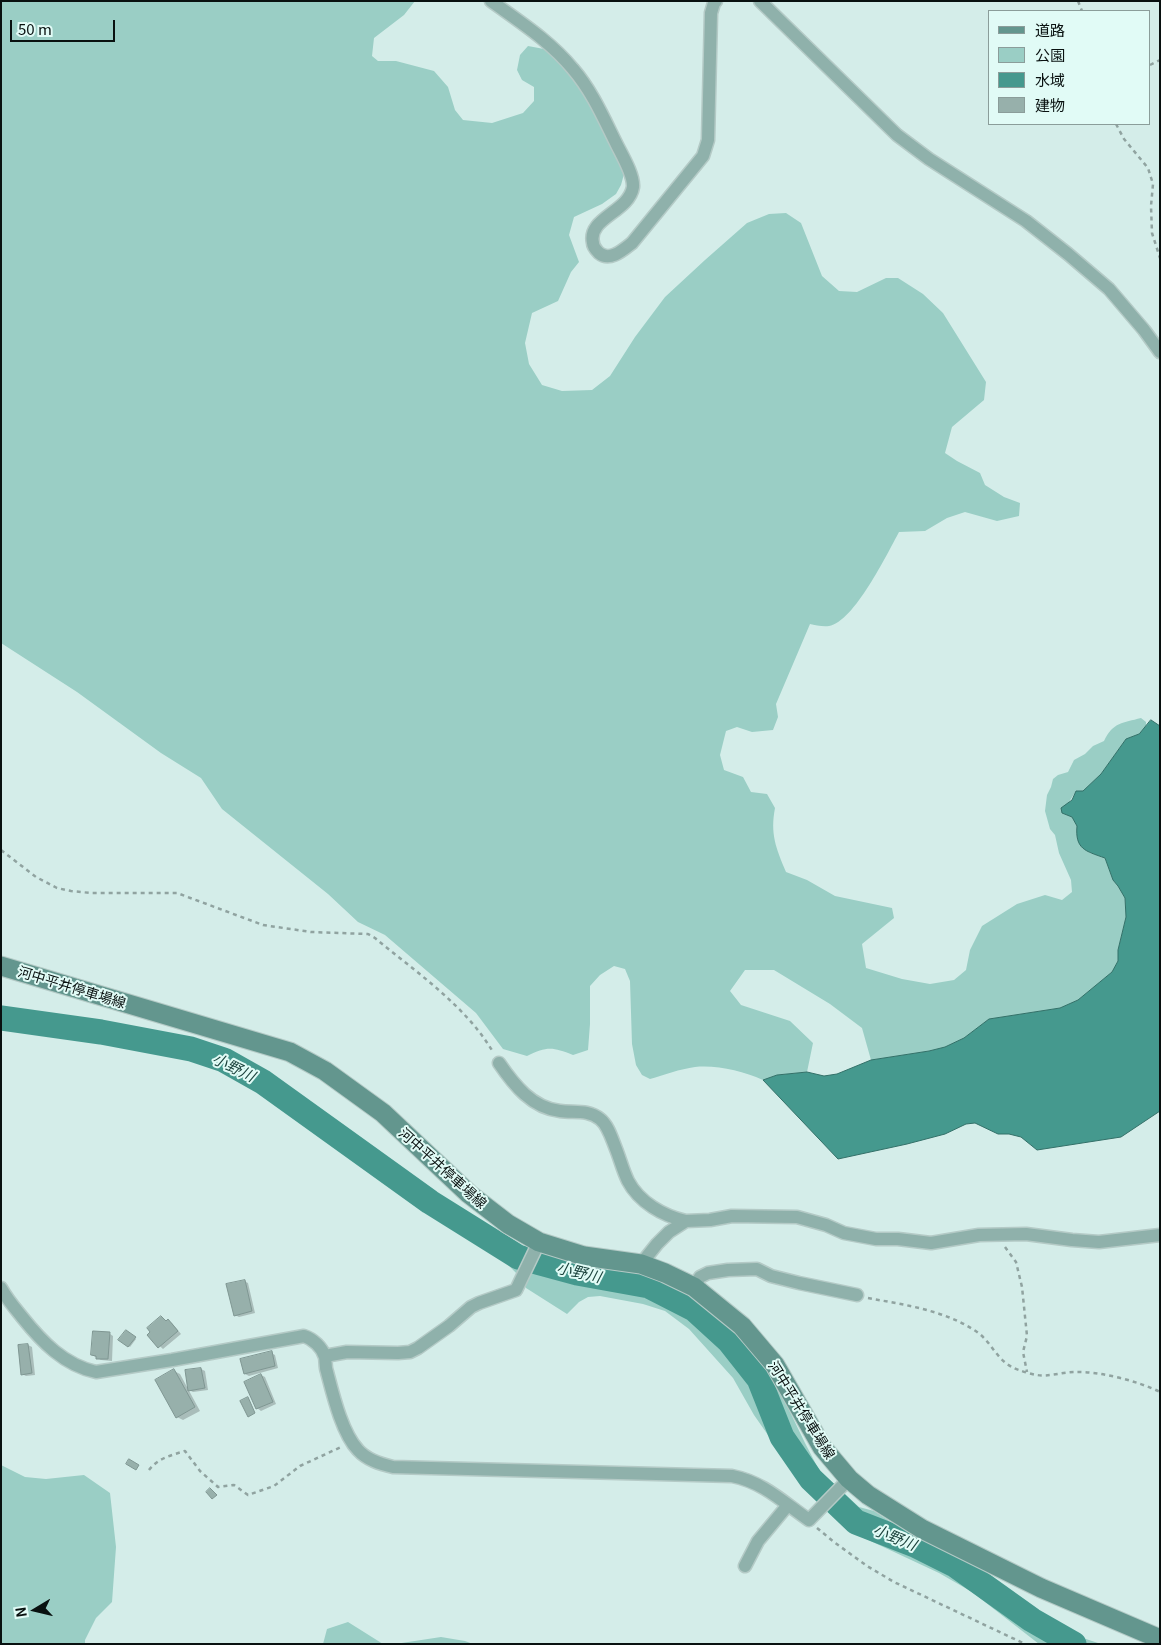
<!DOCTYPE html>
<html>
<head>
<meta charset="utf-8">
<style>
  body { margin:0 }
  #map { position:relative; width:1161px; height:1645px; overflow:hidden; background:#d4ede9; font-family:Georgia,"Noto Sans JP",serif }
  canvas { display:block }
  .frame { position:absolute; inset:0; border:2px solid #091110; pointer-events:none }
  .legend { position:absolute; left:988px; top:10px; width:162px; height:115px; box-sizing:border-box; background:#e1fbf6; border:1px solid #8b9d9a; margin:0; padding:6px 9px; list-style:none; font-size:15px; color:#091110 }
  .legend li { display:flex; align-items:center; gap:10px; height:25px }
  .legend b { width:25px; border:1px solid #8b9d9a }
  .north { position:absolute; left:10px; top:1585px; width:50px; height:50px; -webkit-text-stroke:4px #e1fbf6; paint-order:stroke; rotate:261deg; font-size:14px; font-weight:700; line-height:20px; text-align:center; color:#091110 }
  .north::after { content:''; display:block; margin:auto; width:18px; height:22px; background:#091110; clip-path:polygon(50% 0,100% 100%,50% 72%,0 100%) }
  .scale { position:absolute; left:10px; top:20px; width:105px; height:22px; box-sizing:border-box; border:2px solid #091110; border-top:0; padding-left:6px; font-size:15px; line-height:18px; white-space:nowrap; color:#091110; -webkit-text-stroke:4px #e1fbf6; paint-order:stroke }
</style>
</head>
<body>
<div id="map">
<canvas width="1161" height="1645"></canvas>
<div class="frame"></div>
<ul class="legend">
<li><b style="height:6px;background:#63968e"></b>道路</li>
<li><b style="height:14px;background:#9acec5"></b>公園</li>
<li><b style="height:14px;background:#45998e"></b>水域</li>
<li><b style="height:14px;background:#97b0ab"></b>建物</li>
</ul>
<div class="north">N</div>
<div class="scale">50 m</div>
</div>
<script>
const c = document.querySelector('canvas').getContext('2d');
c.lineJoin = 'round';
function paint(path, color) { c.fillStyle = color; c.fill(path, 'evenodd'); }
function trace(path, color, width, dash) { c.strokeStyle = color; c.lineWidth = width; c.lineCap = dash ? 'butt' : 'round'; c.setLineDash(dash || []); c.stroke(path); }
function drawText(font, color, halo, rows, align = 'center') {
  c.font = font + ' Georgia,"Noto Sans JP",serif'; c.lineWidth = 4; c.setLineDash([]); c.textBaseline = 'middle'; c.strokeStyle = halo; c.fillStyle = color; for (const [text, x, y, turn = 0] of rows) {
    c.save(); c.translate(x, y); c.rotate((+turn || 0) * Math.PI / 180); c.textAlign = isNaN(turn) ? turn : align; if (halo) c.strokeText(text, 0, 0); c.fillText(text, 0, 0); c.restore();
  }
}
const green = new Path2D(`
  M1,1H415L404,15L374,38L372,56L378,61H396L434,71L448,87L455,110L463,120L492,123L523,113L534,101V87L522,80L517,70L520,55L528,46L544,49L569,71L593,110L611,143L624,174L621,185L616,194L602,204L574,217L569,235L579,262L571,272L558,301L532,313L525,343L529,364L542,385L562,391L592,390L610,376L635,337L665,297L705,260L747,223L769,214L786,213L801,223L822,276L839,291L857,292L886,278H898L923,294L943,313L986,382L984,400L952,427L945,453L957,461L980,473L985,485L1004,497L1020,503L1019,516L997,521L965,512L947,518L925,531L899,532C887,554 854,622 829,626C823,627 815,625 810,624L776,704L778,717L773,730L752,732L737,727L726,731L720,755L724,770L743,777L751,792L767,794L775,808C770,834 776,848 786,872L807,880L835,896L892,908L894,918L862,944L866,968L902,979L930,984L954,980L966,970L970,950L982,926L1017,904L1045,895L1062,900L1072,892L1071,880L1059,853L1055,835L1050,829L1045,811L1047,795L1051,787L1053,779L1058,775L1068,772L1074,760L1085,754L1093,746L1104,741C1113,722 1123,723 1141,718L1146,722V726L1139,734L1126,739L1101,774L1083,791H1076L1062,813L1072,817L1078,826L1077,836L1090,853L1105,858L1113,880L1118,886L1125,898L1126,917L1118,950V961L1112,972L1078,1000L1060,1008L989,1019L964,1038L945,1047L929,1051L871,1060L862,1028L830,1004L774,970H745L730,991L741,1005L790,1021L813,1043L807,1072L777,1075L763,1080C742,1071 718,1065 695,1067C680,1069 664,1075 650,1079L642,1075L636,1065L632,1044L630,981L625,969L614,966L600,975L590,986V1024L588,1050L573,1055C553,1047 547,1046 527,1056L503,1049L476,1013L385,935L358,922L328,894L222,809L201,778L161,753L77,692L1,643Z
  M472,1228L550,1255L617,1268L648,1278L675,1289L700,1304L723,1321L743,1341L763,1365L779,1389L805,1443L819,1470L859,1507L874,1511L906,1532L965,1562L997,1581L1053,1625L1080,1637L1101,1644H1039L972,1592L939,1573L847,1530L815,1498L793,1471L754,1415L733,1378L689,1329L665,1311L643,1304L600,1296L588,1297L579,1302L567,1314L526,1288L519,1276Z
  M1,1465L25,1477L46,1479L84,1475L110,1493L116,1547L112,1602L96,1618L85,1640V1644H1Z
  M348,1622L383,1644H323L327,1629Z
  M441,1637L465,1641L473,1644H395Z`);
const water = new Path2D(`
  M1151,720L1160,726V1111L1121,1137L1037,1150L1021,1137L1009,1134H998L975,1123L966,1124L945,1134L907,1144L838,1159L763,1080L777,1075L807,1072L824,1076L837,1074L871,1060L929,1051L945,1047L964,1038L989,1019L1060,1008L1078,1000L1112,972L1118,961V950L1126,917L1125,898L1118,886L1113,880L1105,858C1085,851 1075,849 1077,826L1072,817L1062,813L1061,808L1072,800L1076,791H1083L1101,774L1126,739L1139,734Z`);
const shadow = new Path2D(`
  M244,1281L248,1283L255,1313L239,1317L235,1315Z
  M161,1318L167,1322L168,1321L172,1323L181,1334L163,1349L148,1335Z
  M126,1331L136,1339L130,1347L120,1340Z
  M110,1334L113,1336L112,1361L101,1360L92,1355Z
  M28,1345L32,1347L35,1375L26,1376L22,1374Z
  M271,1353L275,1355L278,1368L249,1376L245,1374Z
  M201,1369L205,1371L208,1390L193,1392L189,1390Z
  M174,1371L180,1374L200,1411L183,1420L177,1417Z
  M261,1375L265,1377L276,1404L261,1411L257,1408Z`);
const river = new Path2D(`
  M1,1018L101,1032L191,1049L224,1060L263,1082L430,1202L518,1257L577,1273L649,1286L694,1309L729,1341L759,1379L782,1437L811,1479L856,1522L915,1545L955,1565L1032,1620L1074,1644`);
const building = new Path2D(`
  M245,1280L252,1311L234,1316L226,1284Z
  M161,1316L166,1321L168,1319L178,1331L158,1348L147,1335L150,1332L147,1328Z
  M126,1330L136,1337L128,1347L118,1340Z
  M93,1331L110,1332L108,1359H96V1356L91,1355Z
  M28,1344L32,1373L21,1375L18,1345Z
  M272,1351L275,1366L244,1374L240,1359Z
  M201,1368L205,1388L188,1391L185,1370Z
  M174,1369L195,1407L176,1418L155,1380Z
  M261,1374L273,1402L256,1409L244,1382Z
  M248,1397L255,1413L248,1417L240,1401Z
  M129,1459L139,1465L136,1470L126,1464Z
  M210,1488L217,1495L212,1499L206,1492Z`);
const path = new Path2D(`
  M1078,1L1082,11
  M1150,65L1160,60
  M1116,124L1124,139L1148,168L1153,184L1151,206L1152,233L1160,258
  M1,850L36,877L57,888L71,891L91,893H177L263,925L311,932L368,934L375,938C416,972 466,1006 493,1052
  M1005,1247L1016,1262L1022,1287L1027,1336L1023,1352L1027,1372
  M868,1298C905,1305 945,1310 977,1332C993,1343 997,1363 1019,1370C1024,1372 1031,1374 1037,1375C1049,1377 1062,1372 1075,1372C1099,1371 1138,1381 1160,1392
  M149,1470C158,1458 172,1455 185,1451L200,1471L218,1487L234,1485L248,1495L274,1486L300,1466L341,1447
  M817,1528L834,1542L867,1566L894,1582L1025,1644`);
const minor = new Path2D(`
  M491,1C520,22 550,41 573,69C592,91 604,119 617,145C622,155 634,175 633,187C629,212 587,218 593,243C593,246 597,251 599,253C610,262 623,250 632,243L703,156L708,140L711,13L714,3L716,1
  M760,1L897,135L929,159L1026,221L1068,254L1109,289L1144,330L1160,352
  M499,1063C514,1085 532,1108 560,1111C574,1113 588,1109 600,1119C608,1125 612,1139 616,1149C620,1159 623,1171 628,1181C639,1202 663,1216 686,1221
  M641,1264L657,1244L669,1232L686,1221L710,1220L732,1216L797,1217L826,1225L844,1233L876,1239H898L931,1243L979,1235L1026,1234L1072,1240L1099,1242L1160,1235
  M694,1287L700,1277L708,1273L728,1270L757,1269L771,1276L799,1283L857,1295
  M1,1288C7,1299 14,1307 22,1317C42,1342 64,1365 96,1372L172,1360L304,1336C313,1339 322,1347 325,1357C326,1362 325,1367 327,1372C333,1395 342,1433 358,1450C367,1460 380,1464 393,1467L732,1476C763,1482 783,1502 809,1520L849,1479
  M325,1356L347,1352L398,1353L410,1352L418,1348L449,1326L471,1307L479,1303L516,1290L539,1242
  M745,1566L758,1541L788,1505`);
const secondary = new Path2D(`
  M1,966L290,1052L325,1071L383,1113L469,1194L508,1224L539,1242L584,1256L641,1264L665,1273L694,1287L742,1326L775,1365L822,1447L849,1479L868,1495L922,1529L1041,1588L1160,1639`);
const streetNames = [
  ["河中平井停車場線",72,987,17],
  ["河中平井停車場線",443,1168,42],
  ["河中平井停車場線",802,1410,58]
];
const waterNames = [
  ["小野川",234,1067,26],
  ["小野川",579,1272,13],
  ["小野川",895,1537,22]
];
paint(green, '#9acec5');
paint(water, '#45998e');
trace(water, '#337068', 1);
paint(shadow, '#0003');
trace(river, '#45998e', 25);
paint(building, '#97b0ab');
trace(building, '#7f9692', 1);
trace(minor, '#b4cac6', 15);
trace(secondary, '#b4cac6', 21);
trace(path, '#90a3a0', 2.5, [4, 4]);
trace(minor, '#8fb1ab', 12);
trace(secondary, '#63968e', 19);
drawText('14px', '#091110', '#e1fbf6', streetNames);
drawText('italic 15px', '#1c433d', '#e1fbf6', waterNames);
</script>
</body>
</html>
